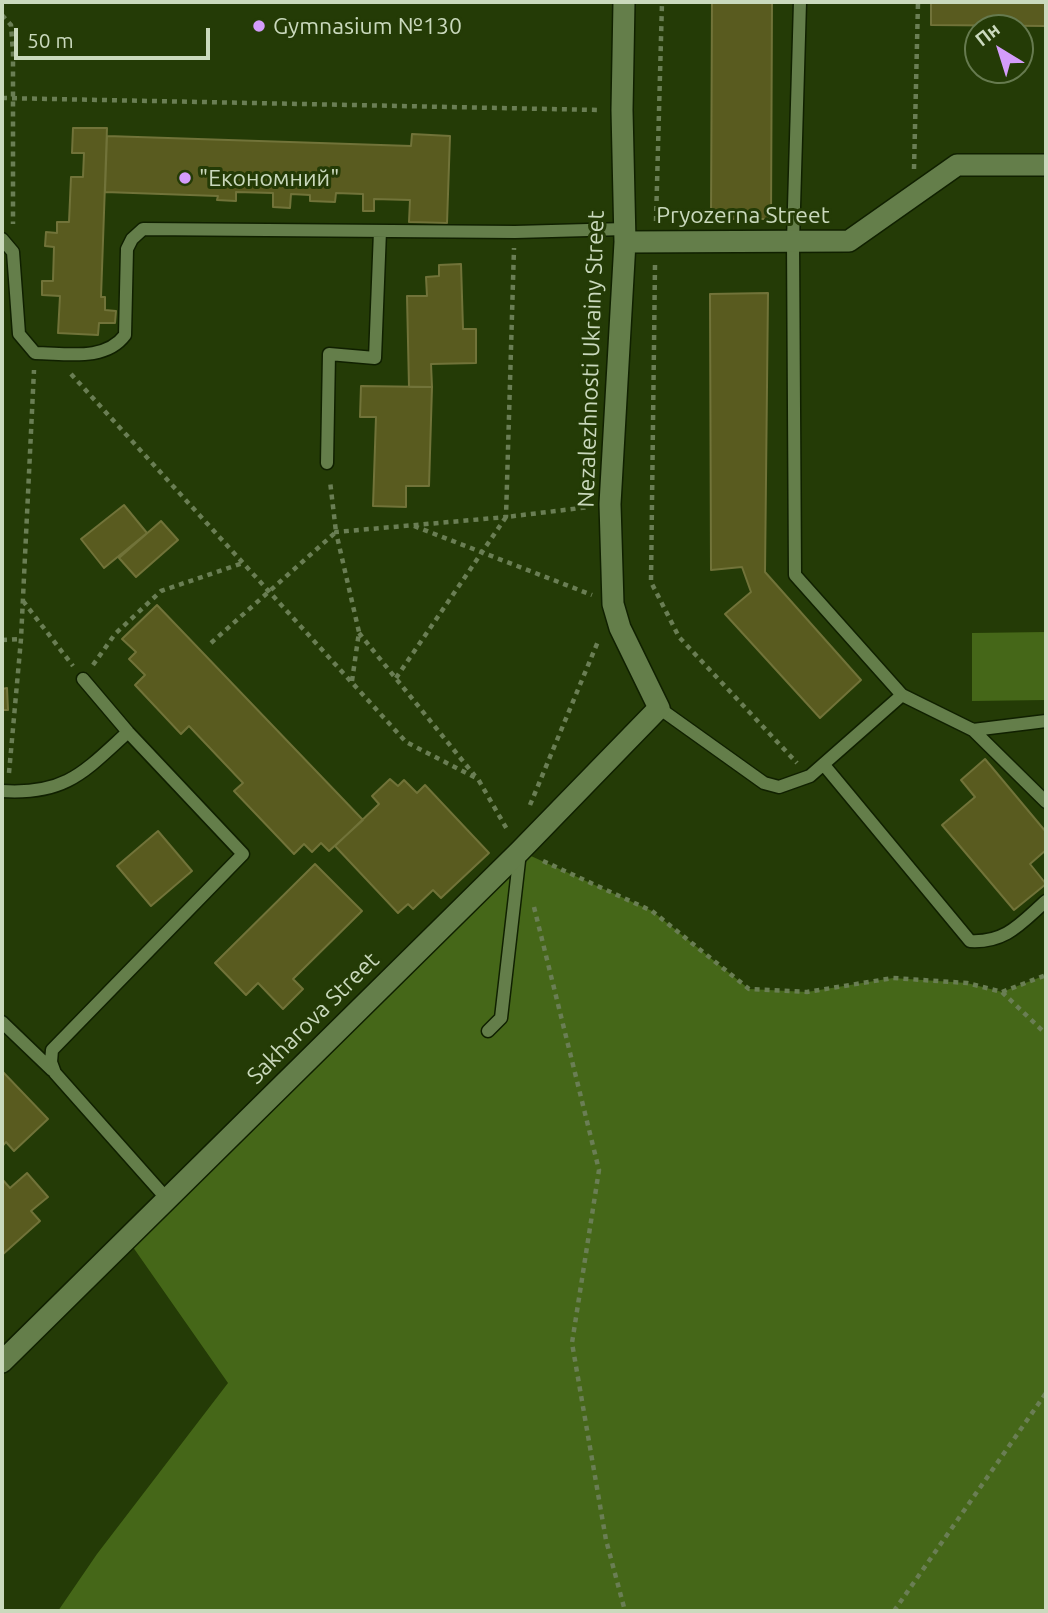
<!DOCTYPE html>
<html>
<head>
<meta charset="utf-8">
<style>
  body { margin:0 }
  #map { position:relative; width:1048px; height:1613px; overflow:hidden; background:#243b06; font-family:Ubuntu,sans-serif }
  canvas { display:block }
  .frame { position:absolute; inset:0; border:4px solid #cad9bd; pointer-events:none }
  .north { position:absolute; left:964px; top:14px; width:70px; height:70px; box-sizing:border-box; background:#243b06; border:2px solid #667a4f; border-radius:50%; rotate:322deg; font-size:19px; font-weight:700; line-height:28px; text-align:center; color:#cad9bd }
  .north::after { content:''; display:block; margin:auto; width:24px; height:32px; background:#d49cfb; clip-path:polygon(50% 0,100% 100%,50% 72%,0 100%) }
  .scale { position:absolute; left:14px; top:28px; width:196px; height:32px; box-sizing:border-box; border:4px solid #cad9bd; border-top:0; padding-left:9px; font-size:21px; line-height:24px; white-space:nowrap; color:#cad9bd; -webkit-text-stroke:5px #243b06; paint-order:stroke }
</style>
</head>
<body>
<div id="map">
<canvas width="1048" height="1613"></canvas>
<div class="frame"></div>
<div class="north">Пн</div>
<div class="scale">50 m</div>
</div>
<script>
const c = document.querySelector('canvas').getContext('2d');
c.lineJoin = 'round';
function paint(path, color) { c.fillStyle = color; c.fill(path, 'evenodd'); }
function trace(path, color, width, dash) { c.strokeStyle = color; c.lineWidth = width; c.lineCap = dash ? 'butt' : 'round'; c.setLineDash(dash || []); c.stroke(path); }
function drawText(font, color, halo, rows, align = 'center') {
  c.font = font + ' Ubuntu,sans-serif'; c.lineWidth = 6; c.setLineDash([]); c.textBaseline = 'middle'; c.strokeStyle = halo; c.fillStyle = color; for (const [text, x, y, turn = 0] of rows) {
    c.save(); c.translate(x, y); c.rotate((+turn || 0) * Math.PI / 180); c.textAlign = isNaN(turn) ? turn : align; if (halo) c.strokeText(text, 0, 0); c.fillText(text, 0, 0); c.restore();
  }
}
const green = new Path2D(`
  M1046,632V700L972,701V633Z
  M520,851L652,911L749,989L807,992L893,978L967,983L1002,992L1046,975V1611H58L97,1554L228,1383L128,1240Z`);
const building = new Path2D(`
  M712,2H772L771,219H711Z
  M931,2H1046V26L931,25Z
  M73,128H107L101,297H105V310L116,311L115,323H99L98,335L58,333L60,296L42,295V281H53L54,247L45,246L46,232L57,233V222H69L71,177H83L84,153H72Z
  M412,134L450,136L447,223L409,222L410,200L374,199V211H363V194L336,193L335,202L310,201V195L291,194L290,208L273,207V193L236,192V201L217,200L218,196L105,192L107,136L411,146Z
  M461,264L463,329H476V363L431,364L432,387H409L407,296H427L426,277L439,276V265Z
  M768,293L765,572L861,680L820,718L725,614L751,592L742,567L711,570L710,294Z
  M361,386L432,387L429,486H406V507L373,506L376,417H360Z
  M124,505L147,533L104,568L81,539Z
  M161,521L178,540L136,577L119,558Z
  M157,605L363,820L329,851L321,843L312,852L304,844L294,854L234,791L243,783L189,726L181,734L135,685L145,675L129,659L136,652L122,639Z
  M7,688L8,710H2V689Z
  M985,759L1046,832V850L1030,864L1046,884L1014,910L942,825L975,797L961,780Z
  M390,779L398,786L404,780L417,793L425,785L489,853L441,898L433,890L413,909L408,904L398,913L335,846L379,804L372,796Z
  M158,831L192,871L151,906L117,866Z
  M315,864L362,911L293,979L303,989L283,1009L258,983L246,995L215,963Z
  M2,1071L48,1119L14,1151L6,1142L2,1147Z
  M27,1173L48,1197L31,1211L40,1221L2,1255V1179L10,1188Z`);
const path = new Path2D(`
  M2,15L11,25L13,53V224
  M2,98L600,110
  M914,169L918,2
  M656,221L662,2
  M655,265L651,582L679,637L797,763
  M71,374L406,742L478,779L508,831
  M414,526L592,595
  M23,601L73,666
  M359,633L475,776
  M2,640L21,639
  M211,643L336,532L330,481
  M93,665L115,634L161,591L243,563
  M396,678L506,517L589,507
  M352,681L359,632L336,532L506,517L514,248
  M9,773L21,639L34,370
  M530,805L599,639
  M543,861L652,911L749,989L807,992L893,978L967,983L1002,992L1046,1034
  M534,907L599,1170L572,1343L606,1540L625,1611
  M1002,992L1046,975
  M894,1611L1046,1393`);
const lane = new Path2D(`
  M2,239L13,252L19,334L35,353C65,353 105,362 125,335L127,249L132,239L143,229L515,232L625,229
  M327,463L329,354L375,358L380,231
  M83,679L128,732L243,854L52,1050L51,1062L55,1073L167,1199
  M902,695L973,730L1046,802
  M659,708L764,783L779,787L810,776L902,695L795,575L793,241L800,2
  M973,730L1046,721
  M824,765L970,941C1006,943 1021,923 1046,901
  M2,791C66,795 84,772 128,732
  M2,1022L52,1070
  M488,1031L501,1018L520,852`);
const street = new Path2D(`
  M625,242L849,241L957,165H1046
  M2,1362L520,851L659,708L620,628L613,604L610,504L625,242L622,110L624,2`);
const markers = [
  [259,26,7,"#d49cfb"],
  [185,178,7,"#d49cfb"]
];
const poiNames = [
  ["Gymnasium №130",273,26],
  ["\"Економний\"",199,178]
];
const streetNames = [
  ["Pryozerna Street",743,215],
  ["Nezalezhnosti Ukrainy Street",591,359,-88],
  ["Sakharova Street",313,1018,-45]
];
paint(green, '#456718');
paint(building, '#595b1f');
trace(building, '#717339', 2);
trace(lane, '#102000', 15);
trace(street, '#102000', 24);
trace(path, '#6a7e54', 4.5, [5, 5]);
trace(lane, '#647e4a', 12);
trace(street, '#647e4a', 21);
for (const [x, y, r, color] of markers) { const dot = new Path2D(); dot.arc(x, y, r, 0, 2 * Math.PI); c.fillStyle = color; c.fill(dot); trace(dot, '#243b06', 2.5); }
drawText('23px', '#cad9bd', '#243b06', poiNames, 'left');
drawText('23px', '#cad9bd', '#243b06', streetNames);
</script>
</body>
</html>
